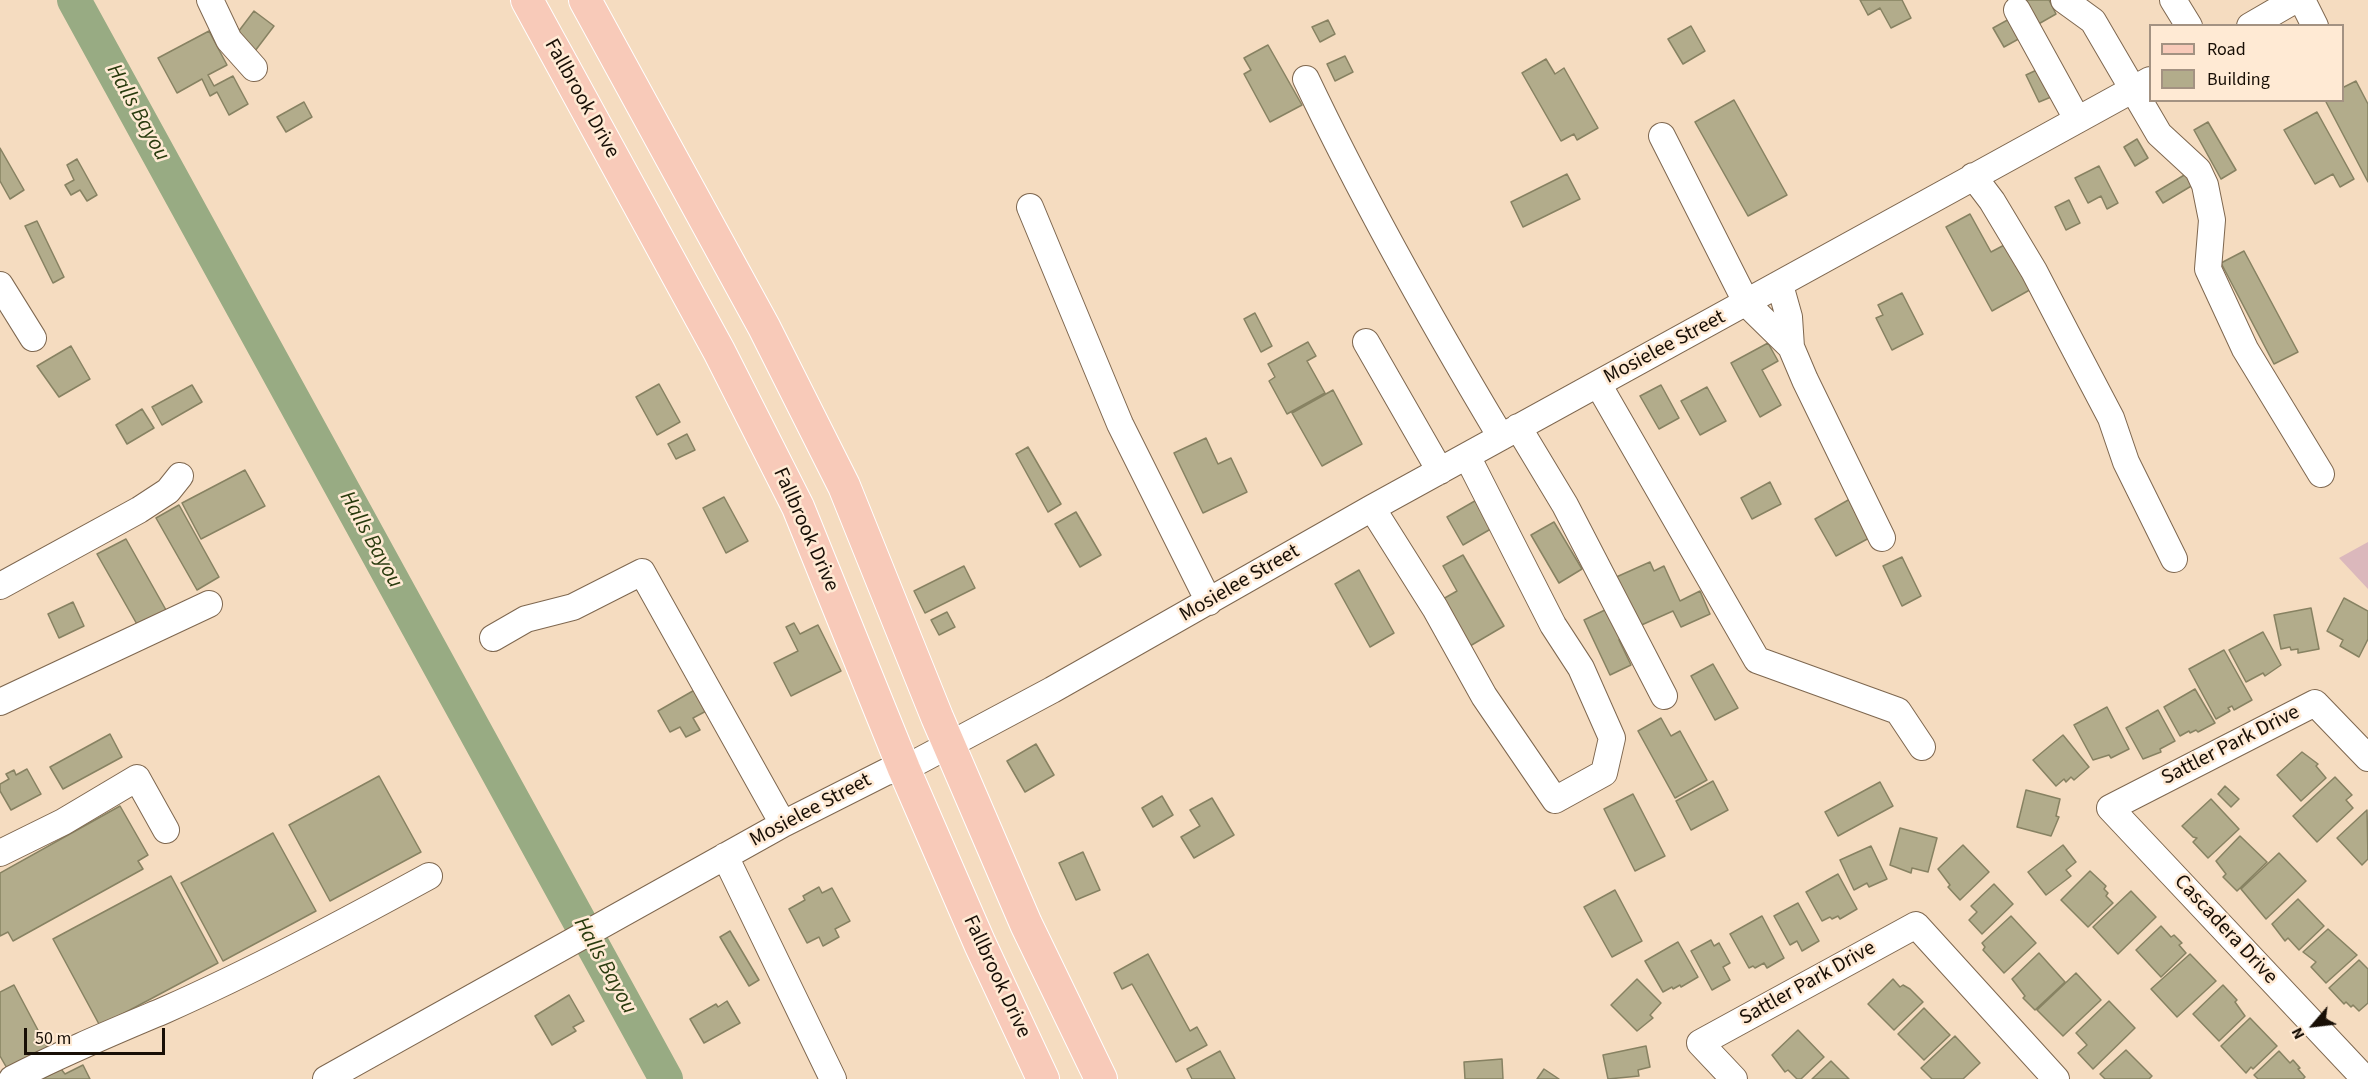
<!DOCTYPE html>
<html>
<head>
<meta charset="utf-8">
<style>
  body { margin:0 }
  #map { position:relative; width:2368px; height:1079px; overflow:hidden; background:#f5dcc0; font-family:"Source Sans 3",sans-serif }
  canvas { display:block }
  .legend { position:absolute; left:2149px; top:24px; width:195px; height:78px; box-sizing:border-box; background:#ffead4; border:2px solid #a39282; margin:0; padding:8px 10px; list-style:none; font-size:18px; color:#180f06 }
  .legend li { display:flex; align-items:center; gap:12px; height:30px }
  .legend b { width:30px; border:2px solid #a39282 }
  .north { position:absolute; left:2284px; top:995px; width:60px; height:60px; -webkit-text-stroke:4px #ffead4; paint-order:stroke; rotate:242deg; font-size:16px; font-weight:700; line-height:24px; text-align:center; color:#180f06 }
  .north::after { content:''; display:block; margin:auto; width:21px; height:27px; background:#180f06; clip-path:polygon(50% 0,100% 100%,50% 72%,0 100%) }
  .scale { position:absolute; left:24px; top:1028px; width:141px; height:27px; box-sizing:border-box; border:3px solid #180f06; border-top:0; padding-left:8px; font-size:18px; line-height:21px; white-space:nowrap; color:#180f06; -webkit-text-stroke:4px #ffead4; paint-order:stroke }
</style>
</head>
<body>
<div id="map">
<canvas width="2368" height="1079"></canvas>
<ul class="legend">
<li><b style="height:8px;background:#f8cab9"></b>Road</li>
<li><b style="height:16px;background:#b2ac8b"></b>Building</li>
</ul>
<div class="north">N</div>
<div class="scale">50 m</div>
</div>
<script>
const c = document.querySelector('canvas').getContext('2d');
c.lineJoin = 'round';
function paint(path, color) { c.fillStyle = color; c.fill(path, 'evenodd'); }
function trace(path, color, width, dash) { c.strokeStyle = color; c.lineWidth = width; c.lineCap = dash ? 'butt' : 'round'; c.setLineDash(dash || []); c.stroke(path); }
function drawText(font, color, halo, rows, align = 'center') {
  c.font = font + ' "Source Sans 3",sans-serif'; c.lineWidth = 5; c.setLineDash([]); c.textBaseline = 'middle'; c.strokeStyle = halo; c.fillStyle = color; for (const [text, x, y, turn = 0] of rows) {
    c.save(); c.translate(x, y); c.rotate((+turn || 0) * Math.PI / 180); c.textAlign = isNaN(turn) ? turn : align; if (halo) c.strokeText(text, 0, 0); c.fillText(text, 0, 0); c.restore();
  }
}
const green = new Path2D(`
  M2368,542V589L2339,558Z`);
const river = new Path2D(`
  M74,0L666,1079`);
const building = new Path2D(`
  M1860,0H1902L1911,18L1891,28L1880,8L1868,15Z
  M2021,0H2049L2056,14L2035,26Z
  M254,11L274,26L255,51L235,36Z
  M2013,17L2024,36L2004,47L1993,28Z
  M1328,20L1335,34L1320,42L1312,27Z
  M1691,26L1705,51L1683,64L1668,39Z
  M209,31L227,65L208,75L214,86L233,76L248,104L229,115L217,92L210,96L202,79L177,93L158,58Z
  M1268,45L1302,105L1270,122L1244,74L1251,70L1244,58Z
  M1345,56L1353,72L1335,81L1327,64Z
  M1546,59L1555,74L1564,68L1598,128L1577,140L1574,134L1561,141L1522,73Z
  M2043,67L2056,95L2039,102L2026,75Z
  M2356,81L2368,104V182L2325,100H2342V88Z
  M1734,100L1787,195L1748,216L1695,122Z
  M304,102L312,117L286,132L277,117Z
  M2317,112L2354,179L2340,187L2333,174L2315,184L2284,130Z
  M2208,122L2236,170L2221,179L2194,130Z
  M2137,139L2148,158L2135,166L2124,147Z
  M0,148L24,190L10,199L0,181Z
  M77,159L97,195L87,201L80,190L71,195L65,185L74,180L67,165Z
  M2099,166L2118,203L2107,209L2101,196L2088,203L2075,178Z
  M2191,171L2198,182L2163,203L2156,192Z
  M1567,174L1580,199L1523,227L1511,202Z
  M2069,200L2080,223L2066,230L2055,207Z
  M1970,214L1991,252L2010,242L2035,287L1992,311L1946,227Z
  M37,221L64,277L53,283L25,226Z
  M2244,251L2298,352L2274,364L2221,263Z
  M1902,293L1923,334L1892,350L1876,318L1883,315L1878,305Z
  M1255,313L1272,346L1261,352L1244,319Z
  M1308,342L1316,356L1307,361L1325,393L1287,414L1269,381L1275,377L1268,364Z
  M1768,343L1778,361L1762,370L1781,405L1760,417L1731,363Z
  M71,346L90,379L59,397L37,366Z
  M659,384L680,422L657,435L636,397Z
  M192,385L202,402L162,425L152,407Z
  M1661,385L1679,418L1659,429L1640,396Z
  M1707,387L1726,421L1700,435L1681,401Z
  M1333,390L1362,444L1322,466L1292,413Z
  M142,409L154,428L127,444L116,425Z
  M687,434L695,450L676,459L668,444Z
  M1206,438L1218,464L1231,458L1247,492L1203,513L1174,453Z
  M1028,447L1061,504L1048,512L1016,454Z
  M245,470L265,506L201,539L182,503Z
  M1770,482L1781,504L1752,519L1741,498Z
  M724,497L748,541L726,553L703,508Z
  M1480,498L1496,526L1463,545L1447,517Z
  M1850,499L1871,537L1836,556L1815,519Z
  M179,505L219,577L197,590L156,518Z
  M1076,512L1101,555L1080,567L1055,524Z
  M1554,522L1582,569L1559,583L1531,535Z
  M126,539L166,610L138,626L97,554Z
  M1463,555L1504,626L1470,646L1443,599L1457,591L1443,566Z
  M1902,557L1921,596L1902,606L1883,566Z
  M1650,562L1654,571L1664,566L1680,601L1700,591L1710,614L1681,627L1673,611L1637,627L1614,578Z
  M964,566L975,588L925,613L914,591Z
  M1359,570L1394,633L1370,647L1335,584Z
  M2344,598L2368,611V639L2359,657L2340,646L2343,640L2327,631Z
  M73,602L84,626L59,638L48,614Z
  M2311,608L2319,649L2298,653V649L2291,650L2290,647L2281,649L2274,615Z
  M1607,609L1626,636L1619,640L1631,665L1610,675L1584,620Z
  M947,612L955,627L939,635L931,620Z
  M794,623L800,634L818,625L841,671L791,696L774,663L798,651L786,627Z
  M2263,632L2281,665L2265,676L2263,673L2246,682L2229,650Z
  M2224,650L2252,700L2234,710L2232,706L2228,708L2230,711L2216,719L2189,669Z
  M1713,664L1738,708L1715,720L1691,676Z
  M698,688L710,709L693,718L700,730L686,737L680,727L670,732L658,711Z
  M2195,689L2215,723L2198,732L2196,730L2190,733L2189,731L2180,736L2164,707Z
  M2107,707L2129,749L2111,758L2109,755L2093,760L2074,725Z
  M2158,710L2175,741L2160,749L2161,752L2143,759L2126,728Z
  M1661,718L1671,736L1680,731L1707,780L1675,798L1638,731Z
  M110,734L122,757L63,789L50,767Z
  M2063,735L2089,767L2074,780L2071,777L2066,782L2064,779L2056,786L2033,760Z
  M1036,744L1054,775L1025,792L1007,761Z
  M2302,752L2318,764L2316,766L2326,778L2301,801L2277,775Z
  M27,769L41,794L11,810L0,791V784L9,779L6,774L14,770L16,775Z
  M379,776L421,852L330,901L289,825Z
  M2335,777L2352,795L2346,800L2353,808L2317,842L2293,816Z
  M1713,781L1728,810L1691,830L1676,801Z
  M1880,782L1893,806L1838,836L1825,812Z
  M2225,786L2239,799L2231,807L2218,794Z
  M2026,790L2060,799L2056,816L2059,817L2051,836L2017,827Z
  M1633,794L1665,856L1635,871L1604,809Z
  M1162,796L1173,815L1153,827L1142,808Z
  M1212,798L1234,835L1194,858L1181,837L1200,826L1190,810Z
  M2211,799L2239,829L2208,858L2193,842L2197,838L2193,837L2182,826Z
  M120,806L148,855L138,861L143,869L13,941L8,932L0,936V873Z
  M2367,810L2368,859L2362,865L2337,838Z
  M1900,828L1937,838L1928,872L1912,868L1911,873L1890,865Z
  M273,833L316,911L223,961L181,883Z
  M2240,836L2267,862L2237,891L2223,877L2226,874L2216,861Z
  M1963,845L1989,872L1960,900L1948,887L1950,885L1938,869Z
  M2063,845L2076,862L2066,870L2071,876L2046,895L2028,872Z
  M1871,846L1887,879L1869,887L1867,883L1854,890L1840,860Z
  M1083,852L1100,890L1076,900L1059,863Z
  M2279,853L2306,881L2266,919L2241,889Z
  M2090,871L2106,886L2104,889L2108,893L2106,896L2113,903L2088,927L2061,900Z
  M1838,874L1857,909L1840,919L1838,916L1832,919L1830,917L1822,921L1806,892Z
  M171,876L218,963L100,1026L53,939Z
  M1994,884L2013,904L1982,934L1969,920L1977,912L1971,906Z
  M819,887L822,893L832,888L850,921L835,929L839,937L823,946L819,937L807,943L789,909L805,900L803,896Z
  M1615,890L1642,941L1612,957L1584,907Z
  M2131,891L2156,917L2118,954L2093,927Z
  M2298,899L2324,926L2299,950L2288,938L2285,941L2272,924Z
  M1798,903L1819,941L1802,951L1797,941L1790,945L1774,916Z
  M1762,916L1784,958L1767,968L1764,963L1755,968L1753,966L1749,968L1730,934Z
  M2011,916L2036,943L2004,973L1983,950L1985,947L1982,943Z
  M2161,926L2171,937L2174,935L2182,943L2179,945L2186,953L2161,977L2136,950Z
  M2328,929L2357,955L2326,983L2311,967L2316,962L2303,952Z
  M730,931L759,980L749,986L720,937Z
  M1711,940L1714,946L1719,943L1730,963L1723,967L1730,980L1712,990L1691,951Z
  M1678,942L1698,977L1681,987L1680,985L1673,989L1672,987L1663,992L1645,961Z
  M2039,953L2065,982L2035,1010L2023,998L2025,996L2012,979Z
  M1148,954L1190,1031L1197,1027L1207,1045L1176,1062L1132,984L1122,989L1114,973Z
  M2190,954L2216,981L2177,1017L2151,989Z
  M2359,960L2368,969V1003L2359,1011L2353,1005L2351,1007L2346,1002L2344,1004L2329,988Z
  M2076,973L2101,1000L2063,1036L2037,1010Z
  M1637,979L1661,1003L1650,1015L1653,1018L1637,1031L1611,1005Z
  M1893,979L1900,987L1903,985L1910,989L1923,1002L1894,1030L1868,1004Z
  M14,985L48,1049L8,1070L0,1056V992Z
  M2223,985L2237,1000L2235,1002L2245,1016L2219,1041L2193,1014Z
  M569,995L584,1021L573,1027L576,1031L552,1045L535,1016Z
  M727,1001L740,1023L704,1043L690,1019L716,1004L718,1007Z
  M2109,1001L2135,1028L2093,1069L2078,1053L2087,1045L2076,1033Z
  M1924,1008L1950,1035L1924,1060L1898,1034Z
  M2250,1018L2277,1046L2253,1069L2251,1067L2246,1073L2221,1046Z
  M1798,1030L1824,1057L1801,1079H1797L1788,1070L1785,1072L1772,1055Z
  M1955,1036L1980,1063L1963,1079H1932L1921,1068Z
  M1646,1046L1650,1067L1638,1070L1639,1076L1608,1079L1603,1055Z
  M2126,1050L2152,1076L2149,1079H2105L2100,1074Z
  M1220,1051L1235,1079H1192L1187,1069Z
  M2279,1051L2290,1063L2293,1060L2300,1068L2298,1069L2305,1077L2303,1079H2258L2254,1075Z
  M1502,1059L1503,1079H1465L1464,1062Z
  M1831,1061L1849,1079H1812Z
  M83,1065L90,1079H42L61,1069L65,1074Z
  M1544,1069L1559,1079H1537Z`);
const minor = new Path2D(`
  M210,0L229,40L254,68
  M2064,0L2093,21L2159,134L2198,170L2205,185L2212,220L2208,269L2245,349L2321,474
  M2173,0L2189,26
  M2302,0L2315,26
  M2017,10L2077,119
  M2250,26L2295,0
  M1306,79C1364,201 1431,320 1501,437
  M1662,136L1747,304L1791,347L1789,317L1780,285
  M1973,176L1992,201L2034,271L2071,342L2111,418L2126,462L2174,559
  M1030,207L1120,424L1209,602
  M0,285L33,338
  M1366,342L1440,471
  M1791,347L1805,380L1882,538
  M1598,384L1757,660L1898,711L1922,747
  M1518,427L1565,505L1664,696
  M1372,508L1435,608L1484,696L1555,800L1604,773L1612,738L1581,668L1553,625L1467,456
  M0,586L139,510L168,491L180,476
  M493,638L526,619L573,607L642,572L783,824
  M0,702L209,604
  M0,853L63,822L137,778L166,830
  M725,856L833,1079
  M12,1079C62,1053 113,1032 165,1010C255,970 343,923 429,876
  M326,1079L783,824L886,772L904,769L1052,690L1372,508L2150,80
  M1734,1079L1700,1043L1916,925L2056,1079
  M2365,1079L2110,808L2315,703L2368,758`);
const major = new Path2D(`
  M527,0L719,351L798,507L904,769L980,944L1043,1079
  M585,0L764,327L844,486L937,717L1026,924L1101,1079`);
const streetNames = [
  ["Fallbrook Drive",581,99,61],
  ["Mosielee Street",1665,348,-28],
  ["Fallbrook Drive",805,530,66],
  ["Mosielee Street",1240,584,-30],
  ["Sattler Park Drive",2231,746,-27],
  ["Mosielee Street",811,811,-28],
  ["Cascadera Drive",2225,930,47],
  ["Fallbrook Drive",996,977,65],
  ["Sattler Park Drive",1808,984,-29]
];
const waterNames = [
  ["Halls Bayou",137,113,61],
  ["Halls Bayou",370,540,61],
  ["Halls Bayou",604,966,61]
];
paint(green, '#dbb8bc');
trace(river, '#98ab83', 34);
paint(building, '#b2ac8b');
trace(building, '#878262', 1.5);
trace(minor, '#7e674f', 28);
trace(major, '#fff', 34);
trace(minor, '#fff', 26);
trace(major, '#f8cab9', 32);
drawText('21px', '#180f06', '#ffead4', streetNames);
drawText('italic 22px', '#293b0e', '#ffead4', waterNames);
</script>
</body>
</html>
